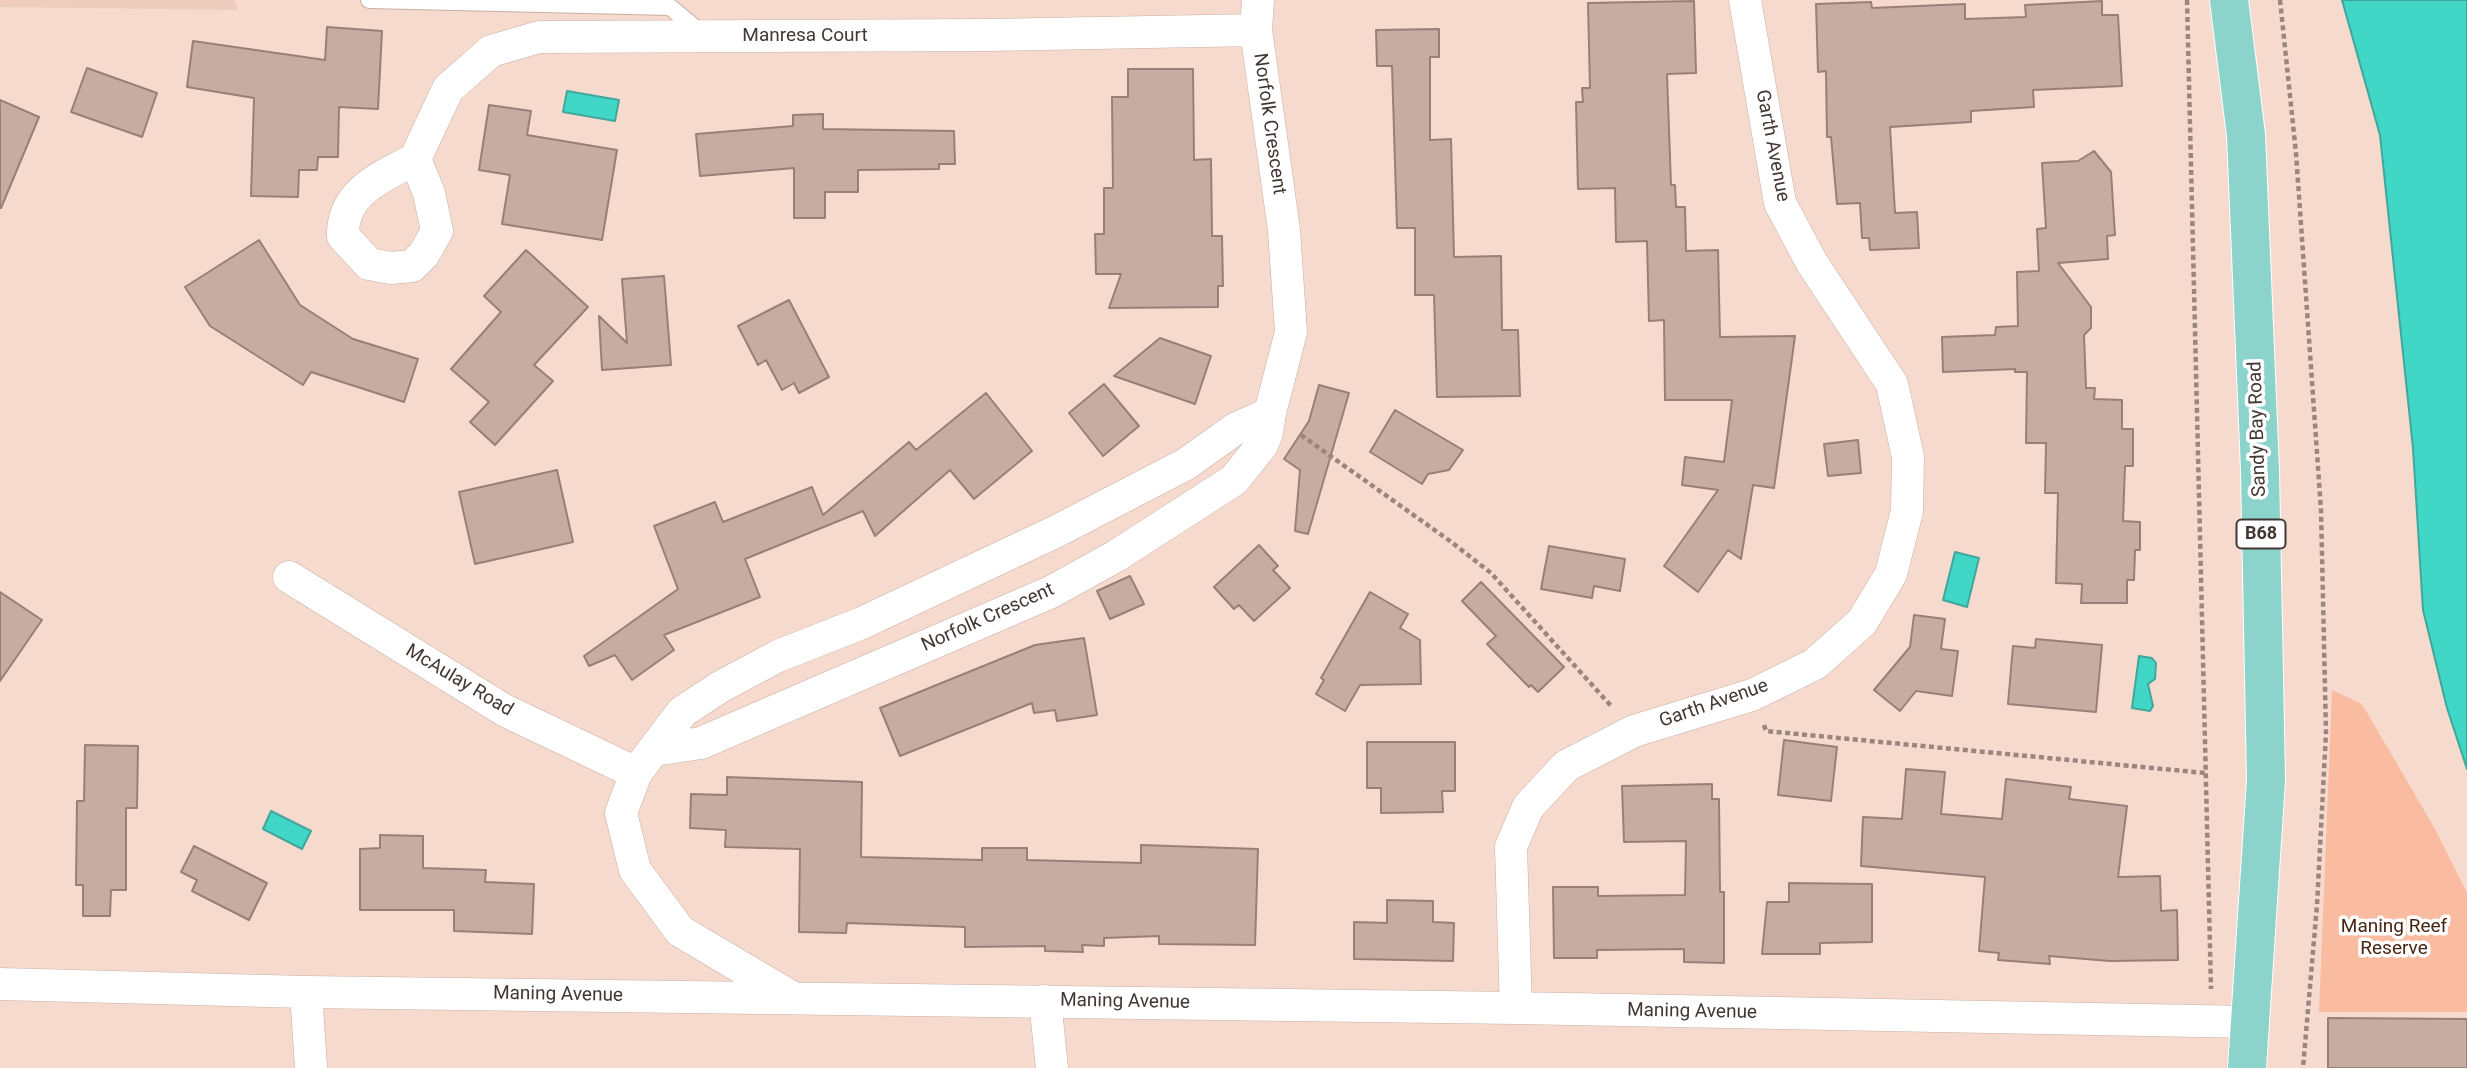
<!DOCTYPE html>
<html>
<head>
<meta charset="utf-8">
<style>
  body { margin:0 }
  canvas { display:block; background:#f6dace }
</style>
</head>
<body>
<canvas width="2467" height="1068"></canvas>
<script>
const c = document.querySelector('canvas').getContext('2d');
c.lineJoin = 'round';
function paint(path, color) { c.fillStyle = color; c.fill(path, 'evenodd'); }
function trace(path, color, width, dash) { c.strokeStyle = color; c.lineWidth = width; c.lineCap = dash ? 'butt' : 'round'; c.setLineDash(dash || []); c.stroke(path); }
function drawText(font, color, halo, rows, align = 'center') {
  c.font = font + ' Roboto,sans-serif'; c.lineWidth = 7; c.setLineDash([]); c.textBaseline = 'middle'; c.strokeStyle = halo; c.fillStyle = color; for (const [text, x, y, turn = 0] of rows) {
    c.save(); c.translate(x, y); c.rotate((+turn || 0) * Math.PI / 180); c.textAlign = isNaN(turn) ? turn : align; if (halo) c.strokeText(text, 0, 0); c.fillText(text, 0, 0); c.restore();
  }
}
const built = new Path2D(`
  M0,0H234L238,10L0,7Z`);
const green = new Path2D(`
  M2332,690L2362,704L2435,829L2467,893V1012H2319Z`);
const water = new Path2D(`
  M2342,0H2467V769L2447,708L2423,610L2413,448L2380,135Z
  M567,91L619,100L615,121L563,112Z
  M1955,552L1979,558L1967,607L1943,600Z
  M2139,656L2152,658L2156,663L2155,679L2148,684L2153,706L2150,711L2132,708Z
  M271,811L311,831L302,849L263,829Z`);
const building = new Path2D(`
  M1694,1L1696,73L1667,74L1671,185H1675L1676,207H1685L1686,251L1718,250L1720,337L1795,336L1774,488L1753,485L1741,559L1728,550L1698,592L1664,566L1718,490L1682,485L1685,457L1724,462L1732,400H1665L1664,320L1649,321L1647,241L1616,242L1615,188L1578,189L1576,102H1583L1582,88H1590L1588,3Z
  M2102,1V15H2118L2122,86L2033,90L2034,107L1971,111V122L1890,127L1895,213L1917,212L1919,248L1870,250L1869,238H1862L1860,203L1837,204L1831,137H1827L1826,71L1818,72L1816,4L1871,2L1872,8L1965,4V19L2026,17L2025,5Z
  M327,27L382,31L378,109L339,107L338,157H318L317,170H299L298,197L251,196L254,98L187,87L193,41L325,60Z
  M1439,29V57H1430V140L1451,139L1454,257L1501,256L1502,330H1518L1520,396L1437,397L1434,295H1415V228H1397L1392,66H1377L1376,30Z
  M87,68L157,93L142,137L71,112Z
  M1128,69H1193L1194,160L1211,159L1212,236H1222L1223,286H1218V307L1109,308L1121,274H1096L1095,234H1104V188H1113L1112,97H1128Z
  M0,100L39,117L1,208H0Z
  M489,105L531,111L527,135L617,150L602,240L502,224L510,175L479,170Z
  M823,114V129L954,131L955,164H939V169L858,170V192H825V218H794V168L700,176L696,134L793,126V115Z
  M2094,151L2111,172L2115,235L2107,236L2108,259L2058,263L2091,307V328L2084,335L2086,388H2095L2094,399L2122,400V429H2133V466H2125L2123,521L2140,522V550H2135L2134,580H2127V603H2081L2082,584L2056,583L2058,493H2045L2046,443H2026L2027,372H2015V369L1943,372L1942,337L1995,335L1996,327L2018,326L2017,272L2039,271L2037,229L2046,228L2042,163L2078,161Z
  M259,240L300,305L353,339L418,359L404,402L311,372L303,385L210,326L185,287Z
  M526,250L588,307L534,365L553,381L495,445L470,422L489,402L451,369L501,312L484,296Z
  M664,276L671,365L602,370L599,316L627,343L622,279Z
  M789,300L829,377L799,393L794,383L782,390L766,360L758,365L738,326Z
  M1160,338L1211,356L1195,404L1114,376Z
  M1104,384L1139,426L1103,456L1069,413Z
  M1319,385L1349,393L1308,534L1295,531L1300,470L1284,459L1309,421Z
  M986,393L1032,451L974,499L950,470L875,536L863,511L745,559L760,597L664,635L674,650L632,680L615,655L589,666L584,656L678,589L654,526L715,502L723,522L812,487L823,515L909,442L916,450Z
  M1395,410L1463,450L1449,470L1428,474L1422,484L1370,452Z
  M1858,440L1861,473L1828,476L1824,444Z
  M557,470L573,542L475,564L459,492Z
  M1259,545L1278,566L1273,570L1290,588L1254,621L1239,605L1234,609L1214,587Z
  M1549,546L1625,559L1620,591L1594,586L1592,598L1541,589Z
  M1130,576L1144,604L1110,619L1097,591Z
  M1481,582L1564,667L1538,692L1531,685L1529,687L1487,644L1496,636L1462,601Z
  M0,592L42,620L0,681Z
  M1370,592L1408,614L1400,628L1420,640L1421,684L1360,685L1345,711L1316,694L1324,680L1321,678Z
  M1914,615L1945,619L1941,649L1958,651L1952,696L1916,691L1900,711L1874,690L1910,647Z
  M1084,638L1097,715L1057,721L1055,710L1034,713L1032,703L900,756L880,708L1035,645Z
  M2036,639L2102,645L2096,712L2008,704L2013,646L2035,648Z
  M1784,740L1837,747L1831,801L1778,795Z
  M1367,742H1455V791H1442L1443,812L1381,813V788H1367Z
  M85,745L138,746L137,808H126V890H111L110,916H83V885H76L77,801H84Z
  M1906,769L1945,772L1941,814L2002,819L2006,779L2071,787L2069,799L2127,806L2118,877L2160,876L2161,911L2177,910L2178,960L2110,961L2049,956L2050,964L1998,960L1999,953L1979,951L1985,877L1861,866L1863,817L1902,819Z
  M727,777L862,782L861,857L982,860V848H1027V860L1141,863V845L1258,849L1255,945L1159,944V936L1104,938V946L1082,945L1083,952L1045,951V946L965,947V927L847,923L846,933L799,932L800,849L725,847L726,830L690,828L691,794L727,795Z
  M1712,784V799H1719L1720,892H1724V963L1684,962V949L1597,950V958H1554L1553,887H1598V896L1685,895L1686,841L1624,842L1622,786Z
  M380,835L423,836V868L486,870L485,882L534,884L532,934L454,931V910H360V849L380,848Z
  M194,846L267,883L249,920L192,891L197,880L181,872Z
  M1789,883L1872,884V942L1820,943V954H1762L1767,902H1789Z
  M1387,900L1433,901V922L1454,923L1453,961L1354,959V922L1387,923Z
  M2328,1018L2467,1019V1068H2328Z`);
const path = new Path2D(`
  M2187,0L2211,989
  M2280,0L2296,153L2321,510L2326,733L2317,905L2303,1068
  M1301,435L1450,541L1491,573L1612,707
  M1764,725L1766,731L2205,773`);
const lane = new Path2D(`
  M369,0L670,7L701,33`);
const street = new Path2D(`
  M415,159C381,177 342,192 343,236L369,264L391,268L412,266L424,254L437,231L429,193L415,159L448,89L491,51L539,37L990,35L1256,30
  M289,577L504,710L636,773
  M654,750L701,743L1051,592L1116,556L1234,480L1262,445L1267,433L1270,413L1291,332L1284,230L1256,30L1258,0
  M0,984L306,992L1516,1008L2251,1022
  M306,992L311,1068
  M793,998L680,931L635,870L621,813L636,773L682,712L720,687L778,656L862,623L1057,531L1186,464L1235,429L1270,413
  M1045,1001L1052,1068
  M1516,1008L1511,847L1528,807L1566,766L1634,731L1752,695L1815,664L1862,622L1891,574L1907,511L1908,457L1892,384L1812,263L1780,203L1745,0`);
const primary = new Path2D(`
  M2229,0L2246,135L2260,470L2266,780L2247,1068`);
const shields = [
  [2261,534,49]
];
const shieldNames = [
  ["B68",2261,534]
];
const streetNames = [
  ["Manresa Court",805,36],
  ["Norfolk Crescent",1269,124,82],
  ["Garth Avenue",1772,146,79],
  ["Sandy Bay Road",2258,429,-92],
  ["Norfolk Crescent",988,618,-24],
  ["McAulay Road",459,681,31],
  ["Garth Avenue",1714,704,-19],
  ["Maning Avenue",558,995,1],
  ["Maning Avenue",1125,1002,1],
  ["Maning Avenue",1692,1012,1]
];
const parkNames = [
  ["Maning Reef",2394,927],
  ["Reserve",2394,949]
];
paint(built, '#efcdbe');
paint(green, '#fabca1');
paint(water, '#40d7c7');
trace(water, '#41a79a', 2);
paint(building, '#c7aca1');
trace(building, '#998075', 2);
trace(lane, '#c8aea2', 18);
trace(street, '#c8aea2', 33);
trace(primary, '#fff', 40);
trace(path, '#9a867e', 4.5, [5, 3.5]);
trace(lane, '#fff', 16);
trace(street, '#fff', 32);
trace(primary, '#8bd3cb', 38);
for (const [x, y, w] of shields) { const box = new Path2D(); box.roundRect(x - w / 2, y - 14.5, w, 29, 5); c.fillStyle = '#fff'; c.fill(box); trace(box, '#423732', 2); }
drawText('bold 18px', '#423732', null, shieldNames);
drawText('19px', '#423732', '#fff', streetNames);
drawText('19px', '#492413', '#fff', parkNames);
</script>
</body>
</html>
